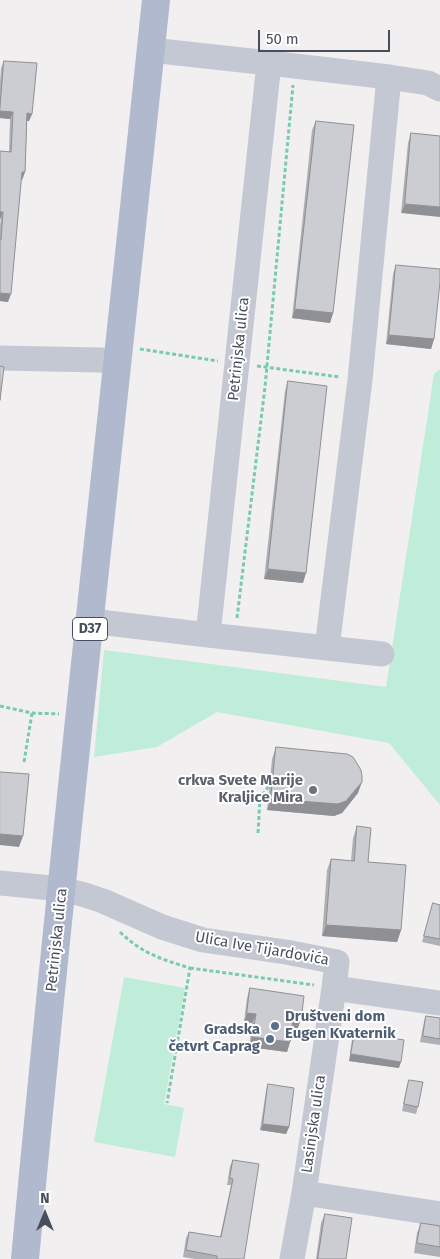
<!DOCTYPE html>
<html>
<head>
<meta charset="utf-8">
<style>
  body { margin:0 }
  #map { position:relative; width:440px; height:1259px; overflow:hidden; background:#f1efef; font-family:"Fira Sans",sans-serif }
  canvas { display:block }
  .north { position:absolute; left:20px; top:1189px; width:50px; height:50px; -webkit-text-stroke:4px #fff; paint-order:stroke; rotate:0deg; font-size:14px; font-weight:700; line-height:20px; text-align:center; color:#484e5c }
  .north::after { content:''; display:block; margin:auto; width:18px; height:22px; background:#484e5c; clip-path:polygon(50% 0,100% 100%,50% 72%,0 100%) }
  .scale { position:absolute; left:258px; top:30px; width:132px; height:22px; box-sizing:border-box; border:2px solid #484e5c; border-top:0; padding-left:6px; font-size:15px; line-height:18px; white-space:nowrap; color:#484e5c; -webkit-text-stroke:4px #fff; paint-order:stroke }
</style>
</head>
<body>
<div id="map">
<canvas width="440" height="1259"></canvas>
<div class="north">N</div>
<div class="scale">50 m</div>
</div>
<script>
const c = document.querySelector('canvas').getContext('2d');
c.lineJoin = 'round';
function paint(path, color) { c.fillStyle = color; c.fill(path, 'evenodd'); }
function trace(path, color, width, dash) { c.strokeStyle = color; c.lineWidth = width; c.lineCap = dash ? 'butt' : 'round'; c.setLineDash(dash || []); c.stroke(path); }
function drawText(font, color, halo, rows, align = 'center') {
  c.font = font + ' "Fira Sans",sans-serif'; c.lineWidth = 4; c.setLineDash([]); c.textBaseline = 'middle'; c.strokeStyle = halo; c.fillStyle = color; for (const [text, x, y, turn = 0] of rows) {
    c.save(); c.translate(x, y); c.rotate((+turn || 0) * Math.PI / 180); c.textAlign = isNaN(turn) ? turn : align; if (halo) c.strokeText(text, 0, 0); c.fillText(text, 0, 0); c.restore();
  }
}
const green = new Path2D(`
  M440,369V805L389,743L217,712L157,747L94,757L104,650L386,687L434,374Z
  M124,977L185,988L164,1104L184,1108L175,1157L94,1142Z`);
const path = new Path2D(`
  M140,349L218,361
  M257,366L340,377
  M237,618L265,387L293,85
  M0,706L32,713L59,714
  M24,762L32,713
  M258,833L260,798L269,786
  M120,932C143,954 161,959 190,968L167,1103
  M190,968L314,985`);
const minor = new Path2D(`
  M269,63L389,77L428,83L440,89
  M0,358L100,360L117,362
  M91,621L208,635L269,63L151,50
  M208,635L382,654
  M327,648L360,380L389,77
  M0,883L62,889L85,895L103,901L162,927L203,940L286,952L337,962L334,988L440,1003
  M304,1193L440,1214
  M292,1259L304,1193L334,988`);
const major = new Path2D(`
  M25,1259C64,839 112,420 156,0`);
const wall = new Path2D(`
  M4,61L32,114L29,121H27L25,172L22,180H21L8,302L0,301V226L9,152L10,119L0,118V82L1,68Z
  M316,121L333,313L330,323L292,318L312,130Z
  M411,133L440,136L401,213L408,143Z
  M396,265L434,339L431,349L386,344L393,274Z
  M288,381L303,583L264,579L285,391Z
  M276,747L358,793L342,813L334,816L267,810L272,759Z
  M357,826L368,862L401,930L397,942L322,936L327,870L331,859L351,861L353,838Z
  M433,903L440,905V946L422,942Z
  M250,988L297,1030L292,1029L290,1042L287,1052L249,1047L252,1023L244,1022L247,998Z
  M426,1016L440,1018V1045L420,1042L424,1022Z
  M355,1032L399,1068L349,1061L352,1039Z
  M409,1080L418,1107L416,1114L402,1111L407,1086Z
  M268,1084L289,1127L286,1134L260,1130L266,1091Z
  M233,1160L244,1259H195L183,1257L186,1238L189,1232L220,1237L231,1185H227L230,1166Z
  M325,1214L346,1259H316L321,1223Z
  M421,1223L440,1226V1257L414,1253L417,1233Z`);
const shadedWall = new Path2D(`
  M0,111L13,112L10,119L0,118Z
  M27,113L32,114L29,121H24Z
  M22,172H25L22,180L19,179Z
  M405,204L440,207V217L401,213Z
  M0,212H3L0,220Z
  M0,293L11,294L8,302L0,301Z
  M295,309L333,313L330,323L292,318Z
  M389,335L434,339L431,349L386,344Z
  M268,569L306,573L303,583L264,579Z
  M362,782L358,793L342,813L334,816L267,810L271,799Z
  M0,834L23,836L19,847L0,845Z
  M326,925L401,930L397,942L322,936Z
  M247,1013L256,1014L252,1023L244,1022Z
  M293,1019L301,1020L297,1030L290,1029Z
  M252,1037L290,1042L287,1052L249,1047Z
  M351,1054L401,1062L399,1068L349,1061Z
  M263,1124L289,1127L286,1134L260,1130Z`);
const building = new Path2D(`
  M4,61L37,63L32,114L27,113L25,172H22L11,294L0,293V240H1L3,212H0V151L11,152L13,112L0,111Z
  M316,121L354,125L333,313L295,309Z
  M411,133L440,136V207L405,204Z
  M396,265L440,269V282L434,339L389,335Z
  M0,366L4,367L0,400Z
  M288,381L327,386L306,573L268,569Z
  M276,747L347,754L353,757L361,770L362,776V782L346,801L338,804L271,799Z
  M0,772L29,774L23,836L0,834Z
  M357,826L371,828L368,862L406,865L401,930L326,925L331,859L354,861Z
  M433,903L440,905V939L424,936Z
  M250,988L304,996L301,1020L293,1019L290,1042L252,1037L256,1014L247,1013Z
  M426,1016L440,1018V1039L423,1036Z
  M355,1032L404,1040L401,1062L351,1054Z
  M409,1080L423,1082L418,1107L404,1104Z
  M268,1084L294,1088L289,1127L263,1124Z
  M233,1160L259,1164L244,1259H217V1256L186,1250L189,1232L221,1237L233,1179L230,1178Z
  M325,1214L352,1218L346,1259H318Z
  M421,1223L440,1226V1247L417,1243Z`);
const markers = [
  [313,790,5,"#6b7280"],
  [275,1026,5,"#5c6f8a"],
  [270,1039,5,"#5c6f8a"]
];
const shields = [
  [90,629,35]
];
const shieldNames = [
  ["D37",90,629]
];
const streetNames = [
  ["Petrinjska ulica",239,349,-84],
  ["Petrinjska ulica",57,940,-84],
  ["Ulica Ive Tijardovića",262,949,10],
  ["Lasinjska ulica",314,1124,-82]
];
const worshipNames = [
  ["crkva Svete Marije",303,781],
  ["Kraljice Mira",303,798]
];
const serviceNames = [
  ["Društveni dom",285,1017],
  ["Eugen Kvaternik",285,1034],
  ["Gradska",260,1030,"right"],
  ["četvrt Caprag",260,1047,"right"]
];
paint(green, '#bfedd9');
trace(path, '#78cab1', 3, [4, 2.5]);
trace(minor, '#c3c8d3', 25);
trace(major, '#b0b9cd', 28);
paint(wall, '#afb0b5');
paint(shadedWall, '#8f9094');
paint(building, '#cccdd3');
trace(building, '#8f9094', 1);
for (const [x, y, r, color] of markers) { const dot = new Path2D(); dot.arc(x, y, r, 0, 2 * Math.PI); c.fillStyle = color; c.fill(dot); trace(dot, '#fff', 2); }
for (const [x, y, w] of shields) { const box = new Path2D(); box.roundRect(x - w / 2, y - 11.5, w, 23, 4); c.fillStyle = '#fff'; c.fill(box); trace(box, '#484e5c', 1); }
drawText('bold 14px', '#484e5c', null, shieldNames);
drawText('15px', '#484e5c', '#fff', streetNames);
drawText('bold 15px', '#5b616d', '#fff', worshipNames, 'right');
drawText('bold 15px', '#4e5e75', '#fff', serviceNames, 'left');
</script>
</body>
</html>
